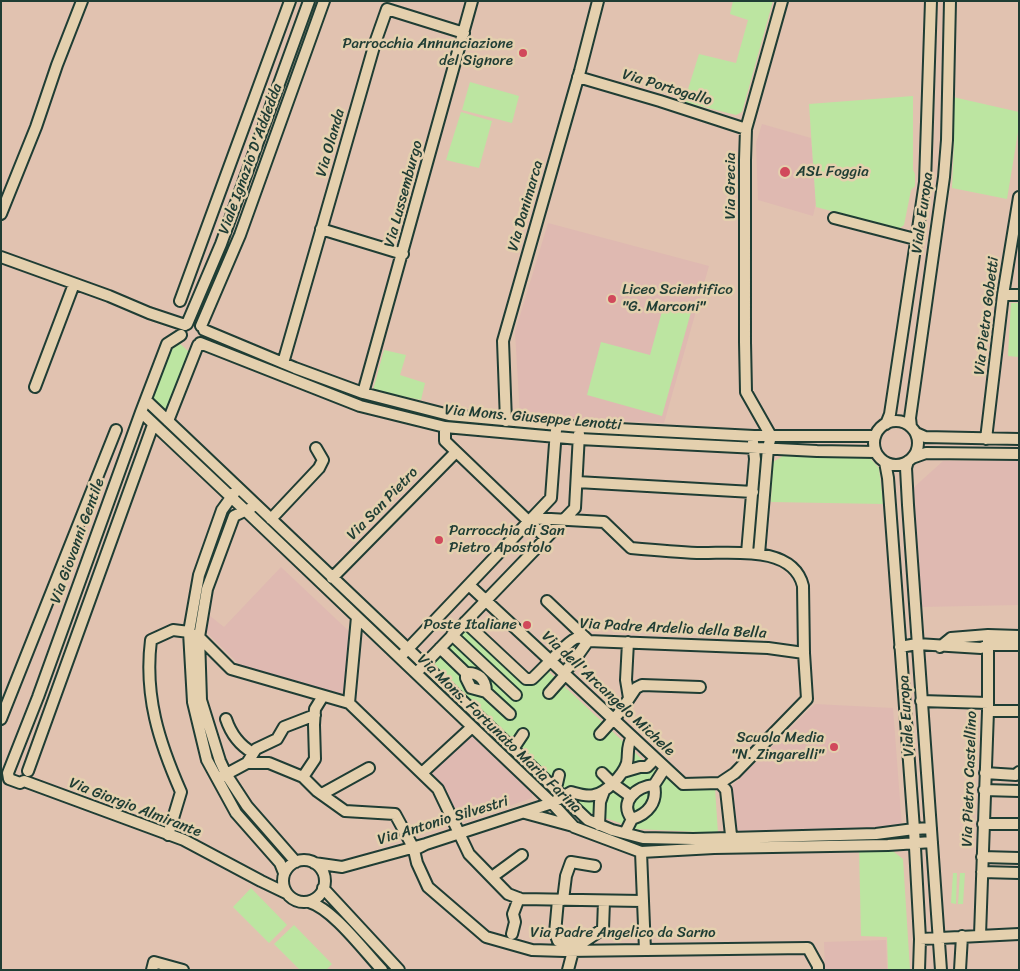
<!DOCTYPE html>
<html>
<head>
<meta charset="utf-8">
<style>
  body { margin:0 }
  #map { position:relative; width:1020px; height:971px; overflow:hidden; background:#e1c2b0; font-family:Sriracha,sans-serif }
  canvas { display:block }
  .frame { position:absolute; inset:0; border:2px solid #1f3d34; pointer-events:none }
</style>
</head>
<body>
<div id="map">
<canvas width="1020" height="971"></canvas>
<div class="frame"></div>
</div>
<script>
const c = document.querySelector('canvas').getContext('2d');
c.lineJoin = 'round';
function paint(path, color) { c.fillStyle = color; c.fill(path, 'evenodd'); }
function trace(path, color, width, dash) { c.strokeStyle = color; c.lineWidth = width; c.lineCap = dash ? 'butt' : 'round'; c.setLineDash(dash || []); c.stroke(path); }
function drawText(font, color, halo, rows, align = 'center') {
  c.font = font + ' Sriracha,sans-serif'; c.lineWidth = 5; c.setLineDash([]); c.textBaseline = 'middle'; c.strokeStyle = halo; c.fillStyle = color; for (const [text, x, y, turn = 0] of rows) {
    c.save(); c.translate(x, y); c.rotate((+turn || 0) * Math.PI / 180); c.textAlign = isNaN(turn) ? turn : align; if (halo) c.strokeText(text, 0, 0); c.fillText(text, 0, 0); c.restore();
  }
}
const built = new Path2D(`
  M762,124L811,138L816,203L813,216L758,200L756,143Z
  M548,223L709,266L664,423L520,416L515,332Z
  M943,461H1019V605L921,607L912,489Z
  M281,567L353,635L345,698L243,668L205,631L210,616L224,627Z
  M815,704L893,708L902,827L737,833L732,786Z
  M470,734L532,793V798L461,823L444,788L430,775L432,771Z
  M886,940L887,970H825L824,942Z`);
const green = new Path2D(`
  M733,1H773L742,112L736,115L684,102L699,54L736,63L748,20L730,14Z
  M470,82L519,96L512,123L462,110Z
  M913,96V170L915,174V186L911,190L904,225L899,229L816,207L809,104Z
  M953,97L1019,112V126L1007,199L952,188L954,142Z
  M461,112L492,121L479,168L446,160Z
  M1011,303H1019V357L1008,356Z
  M664,304L691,312L662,416L587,395L601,342L650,355Z
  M177,341L188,351L193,349L167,412L153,398L172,347Z
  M384,350L406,355L400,375L425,383L421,400L373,390Z
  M788,453L870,458L879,468L883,504L771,502L773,462Z
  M469,627L528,685L547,670L646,763L683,791L715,788L718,833L637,829L588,812L434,664Z
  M859,848H889L903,859L910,970H888L887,937L861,936Z
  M953,873H957L956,904L951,903Z
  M960,873H965L963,904H958Z
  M251,888L287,925L269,943L233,907Z
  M294,925L332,964L326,970H300L274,944Z`);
const minor = new Path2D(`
  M578,77L660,101L746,129
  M1,214L36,127L57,65L82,1
  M834,218L915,239
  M321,229L403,254
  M1,257L109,296L149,313L185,325
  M1003,295H1019
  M180,301L290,1
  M187,324L221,244L309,1
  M201,326L240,235L324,1
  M204,330L295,368L363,393L449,415L580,427L754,436H875
  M181,335L167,344L141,412L38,697L8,773L9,779L20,783L24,781L184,840L261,881L286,893
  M200,343L360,406L445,427L579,439L817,451L876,452
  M283,363L375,43L387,9L464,33
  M35,387L74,284
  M363,393L472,1
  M146,400L588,820L612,830L643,838L693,839L876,834L914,829L931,828
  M141,412L248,513L552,803L574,827L641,852L714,848L888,845L932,842
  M168,421L198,345
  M506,421L503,341L580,71L598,1
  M874 443a22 22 0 1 1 44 0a22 22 0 1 1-44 0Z
  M886,424L890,414L925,182L931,1
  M445,427V441L546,538
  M911,427L910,418L944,177L947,140L950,1
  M916,433L925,437L1019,439
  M986,439L1003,295L1019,197
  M912,458L926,453L1019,454
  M908,461L906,468L908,505C918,660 929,815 941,970
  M885,462L888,478L914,829L920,939L919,970
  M577,482L753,492
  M235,492L222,510L199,575L189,632L193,702L207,760L236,813L280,863L284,873
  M251,508L234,516L207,589L199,637L201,700L220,761L226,774L247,806L296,862
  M533,518L604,522L631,548C653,550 675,552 697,553C730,554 793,544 803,586L804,653L807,699L735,773L720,783
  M271,519L319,468L323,460L316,448
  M747,553L755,459L753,442
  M759,554L768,448L771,436L746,392L745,342V160L746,129L782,1
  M332,578L456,452
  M469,585L683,784L720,783
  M547,601L588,640
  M465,622L526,679H532C539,673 571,638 577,638C581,637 585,639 588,641L768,648L804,653
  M452,635L516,695
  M628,642L626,680L629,698
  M900,647L917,644L981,648L988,645H1019
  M940,647L951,638L988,635L1019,636
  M440,648L466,673V678L471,688L486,692L510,714
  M403,654L551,498L556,430
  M420,669L575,508L579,434
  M466,673C478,672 486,679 486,692
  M563,673L571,665L588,641
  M549,693L565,675
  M323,696L315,709L314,725L315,759L303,777L317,791L345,811L395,814L413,847
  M921,701L988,703
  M349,703L357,617
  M988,711H1019
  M1,719L116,430
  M226,719C231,734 239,745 253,753
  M600,734L620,712L636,688L642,685L700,687
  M513,749L523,734
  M247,763L256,749L277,739L284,727L315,715
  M28,771L153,425
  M623,772L640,767H647L655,759
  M422,773L472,727
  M602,773L612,783L630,796
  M985,773L1016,775L1019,772
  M221,777L247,763H269L303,777
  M720,783L726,790L732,844
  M553,787L557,784L559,775
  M984,790L1019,791
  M322,794L369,768
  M525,813L573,826
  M632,819C648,814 658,802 654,785
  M983,824H1019
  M599,825L600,802L604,791
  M625,833L632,819C618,802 637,786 654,785L665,768
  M168,835L181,792C159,742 144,696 151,640L173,630L189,632L199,637L231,669L349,703L438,789L469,854L508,894L521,899L642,901
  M426,844L414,850L417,863L428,887L486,937L532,950L565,951L808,948L818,966V970
  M641,852L645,950
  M982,857L1019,858
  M283 881a21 21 0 1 1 42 0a21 21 0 1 1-42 0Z
  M314,863L342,867L426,844L552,803L571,792C578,794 586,797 594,795C606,793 623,775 627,763C629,753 626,747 632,737
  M982,872L1019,873
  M492,877L522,855
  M323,888L399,970
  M558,900L555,933L558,941L582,943L603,929L604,901
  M563,900L566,876L571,862L595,866
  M309,902C333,909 364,951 382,970
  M512,934L515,922L513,914L519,898
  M980,935L988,711V635
  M920,939L1019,934
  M152,970L154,962L183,970
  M568,970L573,951
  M960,970L962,936`);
const markers = [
  [523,53,5,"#d1495b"],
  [785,172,6,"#d1495b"],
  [612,299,5,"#d1495b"],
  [439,540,5,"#d1495b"],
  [527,625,5,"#d1495b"],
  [834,747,5,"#d1495b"]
];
const poiNames = [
  ["Parrocchia Annunciazione",513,44],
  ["del Signore",513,61],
  ["ASL Foggia",796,172,"left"],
  ["Liceo Scientifico",622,290,"left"],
  ["\"G. Marconi\"",622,307,"left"],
  ["Parrocchia di San",449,531,"left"],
  ["Pietro Apostolo",449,548,"left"],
  ["Poste Italiane",517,625],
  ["Scuola Media",824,738],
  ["\"N. Zingarelli\"",824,755]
];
const streetNames = [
  ["Via Portogallo",667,88,17],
  ["Via Olanda",331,143,-74],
  ["Viale Ignazio D'Addedda",251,159,-70],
  ["Via Grecia",731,186,-90],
  ["Via Lussemburgo",404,194,-75],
  ["Via Danimarca",526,206,-74],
  ["Viale Europa",923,213,-82],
  ["Via Pietro Gobetti",987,316,-83],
  ["Via Mons. Giuseppe Lenotti",533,418,5],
  ["Via San Pietro",383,504,-46],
  ["Via Giovanni Gentile",78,541,-70],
  ["Via Padre Ardelio della Bella",673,629,3],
  ["Via dell'Arcangelo Michele",608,694,43],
  ["Viale Europa",907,716,-94],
  ["Via Mons. Fortunato Maria Farina",499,734,44],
  ["Via Pietro Castellino",970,779,-88],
  ["Via Giorgio Almirante",135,808,21],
  ["Via Antonio Silvestri",443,821,-17],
  ["Via Padre Angelico da Sarno",623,933]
];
paint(built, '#dfb9b1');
paint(green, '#bce5a1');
trace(minor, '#1f3d34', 14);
trace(minor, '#e4d0ae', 10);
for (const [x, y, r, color] of markers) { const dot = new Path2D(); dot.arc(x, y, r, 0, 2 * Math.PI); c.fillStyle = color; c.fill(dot); trace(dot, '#e4d0ae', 2); }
drawText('15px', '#1f3d34', '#e4d0ae', poiNames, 'right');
drawText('15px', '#1f3d34', '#e4d0ae', streetNames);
</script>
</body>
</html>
